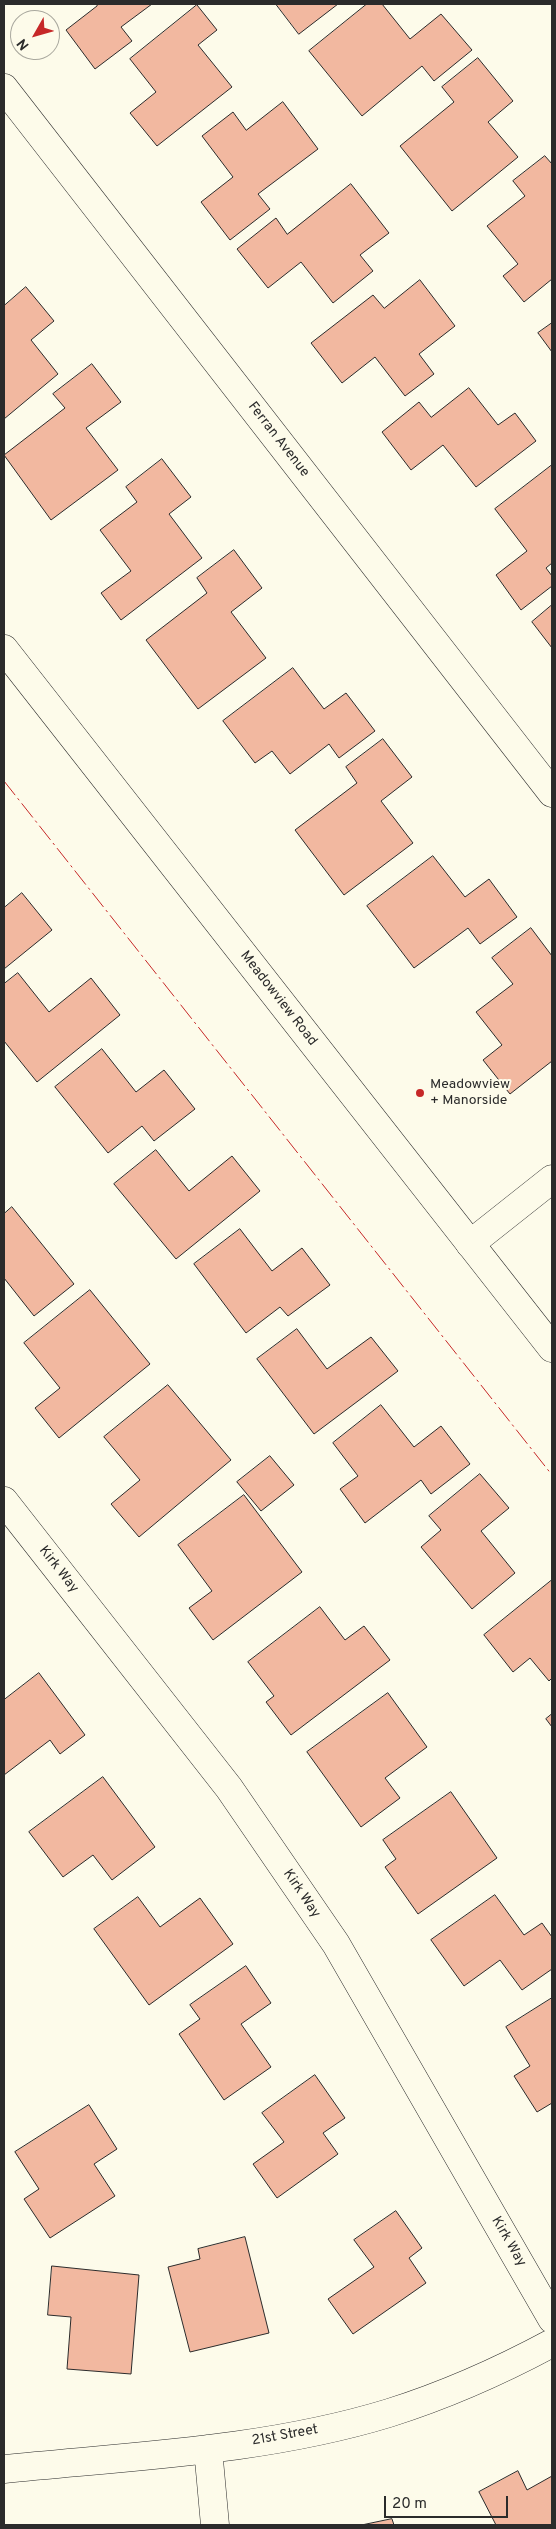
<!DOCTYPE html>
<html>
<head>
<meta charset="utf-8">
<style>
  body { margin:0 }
  #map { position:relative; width:556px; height:2529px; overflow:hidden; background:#fdfbea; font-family:Overpass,sans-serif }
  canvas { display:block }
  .frame { position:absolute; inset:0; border:5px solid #2b2b2b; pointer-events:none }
  .north { position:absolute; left:10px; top:10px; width:50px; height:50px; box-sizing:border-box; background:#fdfbea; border:1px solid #a9a89e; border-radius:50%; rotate:232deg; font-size:14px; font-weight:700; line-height:20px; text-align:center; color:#2b2b2b }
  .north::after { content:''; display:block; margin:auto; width:18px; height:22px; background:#c62828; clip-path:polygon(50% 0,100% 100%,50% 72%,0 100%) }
  .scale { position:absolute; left:384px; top:2496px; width:124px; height:22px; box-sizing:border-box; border:2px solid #2b2b2b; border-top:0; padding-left:6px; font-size:15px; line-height:18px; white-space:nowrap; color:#2b2b2b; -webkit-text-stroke:4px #fdfbea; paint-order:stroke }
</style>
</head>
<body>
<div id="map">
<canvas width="556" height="2529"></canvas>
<div class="frame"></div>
<div class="north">N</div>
<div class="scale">20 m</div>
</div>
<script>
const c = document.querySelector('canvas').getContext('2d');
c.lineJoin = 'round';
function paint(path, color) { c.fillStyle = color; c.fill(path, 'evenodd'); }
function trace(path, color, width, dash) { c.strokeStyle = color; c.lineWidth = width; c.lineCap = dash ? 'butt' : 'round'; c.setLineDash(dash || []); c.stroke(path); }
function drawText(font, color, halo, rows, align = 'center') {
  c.font = font + ' Overpass,sans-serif'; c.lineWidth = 4; c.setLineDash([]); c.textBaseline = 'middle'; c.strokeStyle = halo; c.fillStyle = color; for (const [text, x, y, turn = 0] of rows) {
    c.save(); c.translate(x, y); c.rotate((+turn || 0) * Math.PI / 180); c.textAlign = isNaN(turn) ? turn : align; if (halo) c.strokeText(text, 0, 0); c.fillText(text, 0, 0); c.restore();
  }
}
const building = new Path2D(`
  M96,4H152L121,27L132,41L95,69L66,30L97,6Z
  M276,4H338L299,34Z
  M367,4H382L410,39L441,14L472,50L434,81L422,66L362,116L309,51Z
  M197,5L217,30L198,45L232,87L157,146L130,113L156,92L130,59Z
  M478,58L513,101L488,122L518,157L452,211L400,146L454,102L442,87Z
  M283,102L318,149L258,194L270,209L230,240L201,202L233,177L202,136L233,112L246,130Z
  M545,156L552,164V279L524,302L503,276L518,264L487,226L525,196L513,181Z
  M351,184L389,233L360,255L373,271L333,303L301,262L268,288L237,249L276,218L287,234Z
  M420,280L455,326L419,354L434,374L405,396L375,357L342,383L311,343L373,295L384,308Z
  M26,287L54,321L31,340L58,374L4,419V306Z
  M552,323V352L538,333Z
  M92,364L121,402L86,428L118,470L51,520L4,455L65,408L53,394Z
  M469,388L498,425L515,413L536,441L476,487L443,445L411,470L382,432L419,402L431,417Z
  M162,459L191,497L169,514L202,558L121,620L101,593L131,571L100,530L137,502L126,487Z
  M552,465V563L546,568L552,576V586L521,610L496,575L527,551L495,509Z
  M234,550L262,588L231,612L266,658L198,709L146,640L207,593L197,578Z
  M552,605V648L532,622Z
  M293,668L324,709L346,693L375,731L339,758L329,744L290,774L272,751L255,763L223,721Z
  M383,739L412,777L381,801L413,843L344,895L295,830L357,783L346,767Z
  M433,856L465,897L489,879L517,917L480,944L468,928L414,968L367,906Z
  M22,893L52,930L4,969V908Z
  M531,928L552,956V1061L510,1094L483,1060L502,1045L476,1012L513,984L492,958Z
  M18,973L49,1012L91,978L120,1015L37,1082L4,1041V984Z
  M102,1049L136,1092L164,1070L195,1109L154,1141L142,1126L108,1153L55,1087Z
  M156,1150L189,1191L232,1156L260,1191L176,1259L114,1184Z
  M12,1207L74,1284L34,1316L4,1278V1214Z
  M240,1229L272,1271L302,1248L330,1285L288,1316L280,1307L246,1333L194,1264Z
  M90,1290L150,1364L59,1438L35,1408L60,1388L24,1343Z
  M297,1329L327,1369L371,1337L398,1371L314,1434L257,1359Z
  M168,1385L231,1460L139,1537L111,1504L140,1480L104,1437Z
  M381,1405L414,1447L441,1426L470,1464L431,1494L421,1480L365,1523L340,1489L358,1476L333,1443Z
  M270,1456L294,1485L261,1511L237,1482Z
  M480,1474L509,1508L481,1531L515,1573L472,1609L421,1547L441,1530L429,1516Z
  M244,1495L302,1572L213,1640L189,1608L212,1591L178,1545Z
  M552,1580V1678L549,1681L530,1658L513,1672L484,1635Z
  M320,1607L345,1640L364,1626L390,1660L291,1735L266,1702L274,1696L248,1662Z
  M39,1673L85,1735L60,1754L50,1740L4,1775V1700Z
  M388,1693L427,1747L385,1778L400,1798L361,1827L307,1752Z
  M552,1714V1727L546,1719Z
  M103,1777L155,1847L112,1880L93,1855L63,1877L29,1832Z
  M451,1792L497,1858L418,1914L385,1867L396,1859L383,1840Z
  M495,1895L524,1935L542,1923L552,1937V1969L522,1990L500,1960L464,1986L431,1940Z
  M138,1897L160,1927L200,1898L233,1944L149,2005L94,1929Z
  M246,1966L271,2003L241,2024L271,2067L224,2100L179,2034L200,2019L190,2005Z
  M552,1998V2103L537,2112L514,2076L530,2066L506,2027Z
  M315,2075L345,2118L323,2133L338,2154L277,2198L253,2164L284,2142L262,2113Z
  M89,2105L117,2149L94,2164L115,2196L50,2238L24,2199L39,2189L15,2152Z
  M396,2211L422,2248L409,2258L426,2283L353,2334L328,2299L374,2267L354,2240Z
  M245,2237L269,2333L190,2352L168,2267L200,2259L198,2249Z
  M52,2266L139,2275L131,2374L67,2369L71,2317L48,2315Z
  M518,2471L527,2490L552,2476V2525H496L479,2492Z
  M392,2519L394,2525H362Z`);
const minor = new Path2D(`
  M4,88L552,793
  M470,1244L552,1179
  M4,1501L229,1788L336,1944L552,2319
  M208,2449L215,2525
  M4,2469C132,2456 265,2451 389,2413C446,2395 500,2371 552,2343`);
const secondary = new Path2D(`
  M4,649L552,1348`);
const power = new Path2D(`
  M4,781L552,1475`);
const markers = [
  [420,1093,5,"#c62828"]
];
const streetNames = [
  ["Ferran Avenue",278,440,52],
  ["Meadowview Road",278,999,52],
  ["Kirk Way",58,1570,52],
  ["Kirk Way",301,1894,56],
  ["Kirk Way",508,2242,60],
  ["21st Street",285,2436,-10]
];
const poiNames = [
  ["Meadowview",430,1085],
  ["+ Manorside",430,1101]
];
paint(building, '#f2b8a0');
trace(building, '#2b2b2b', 1);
trace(minor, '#2b2b2b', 29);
trace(secondary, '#2b2b2b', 29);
trace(minor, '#fdfbea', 28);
trace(secondary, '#fdfbea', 28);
trace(power, '#c62828', 1, [18, 4, 2.5, 4]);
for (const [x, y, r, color] of markers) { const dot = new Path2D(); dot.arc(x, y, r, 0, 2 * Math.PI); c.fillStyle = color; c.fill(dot); trace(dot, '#fdfbea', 2); }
drawText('14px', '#2b2b2b', '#fdfbea', streetNames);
drawText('14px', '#2b2b2b', '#fdfbea', poiNames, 'left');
</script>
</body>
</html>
